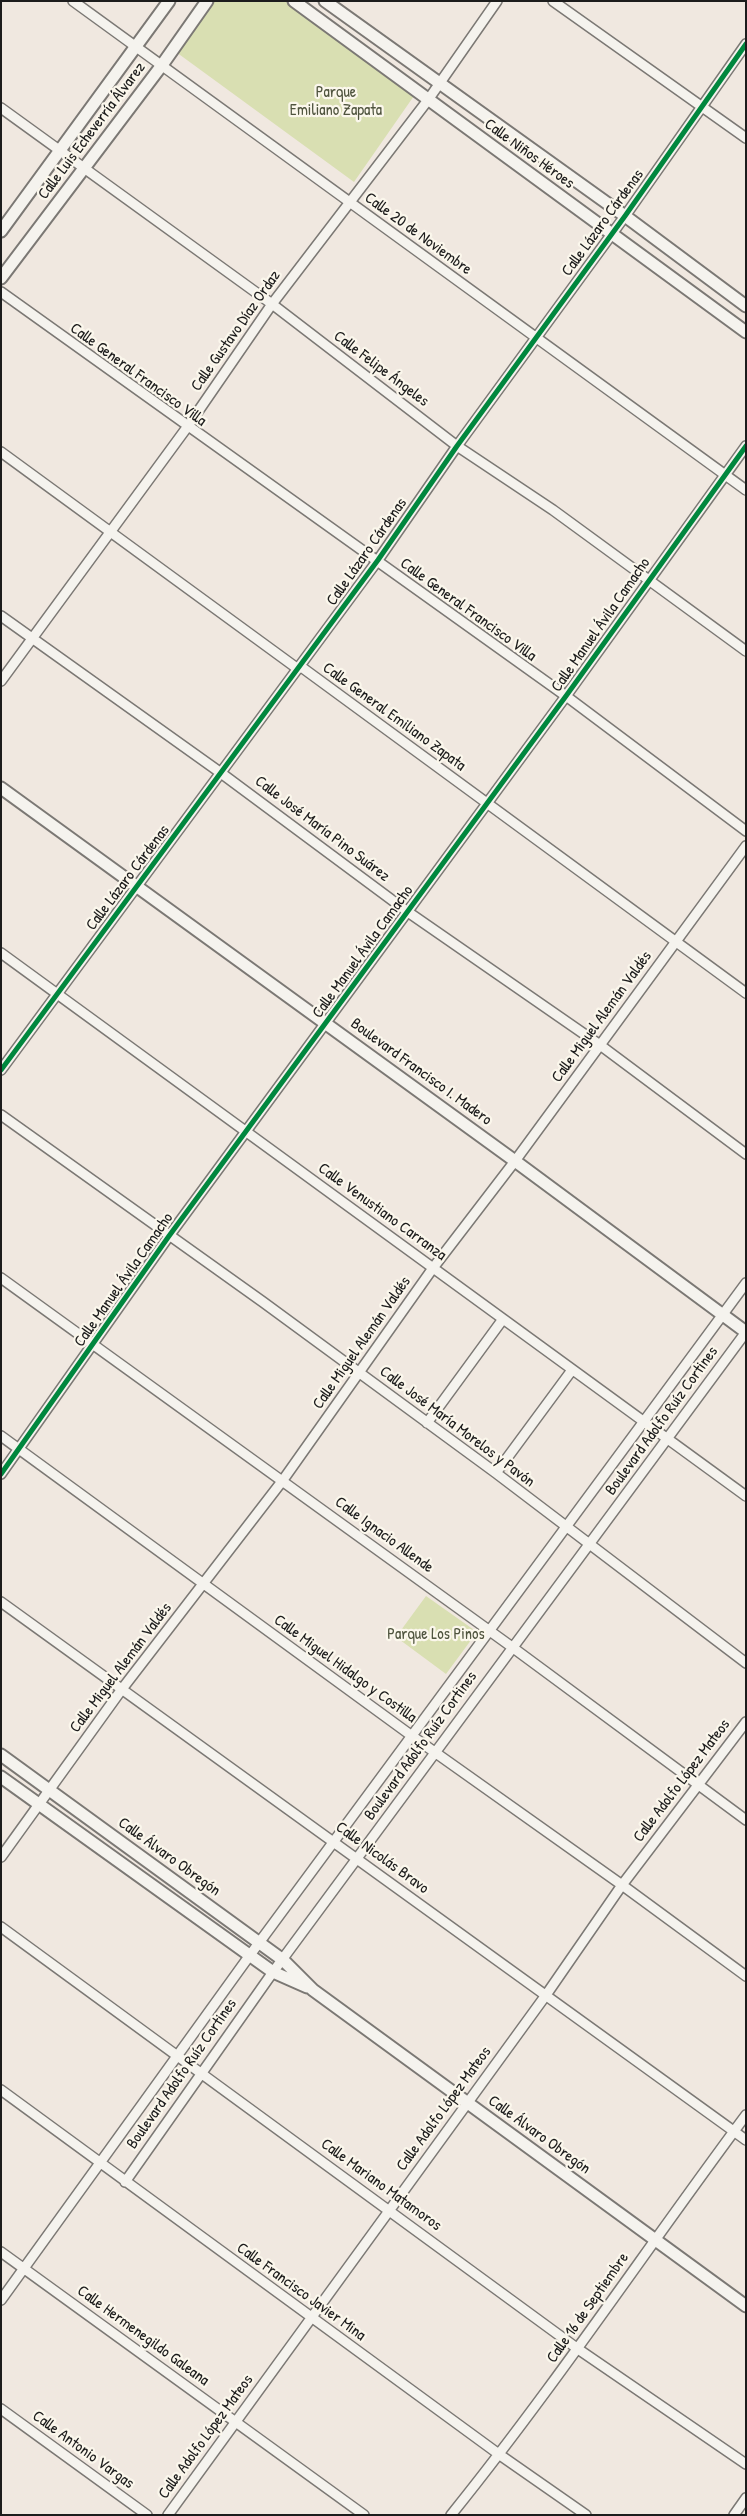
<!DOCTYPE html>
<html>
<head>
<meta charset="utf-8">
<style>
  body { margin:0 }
  #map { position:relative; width:747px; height:2516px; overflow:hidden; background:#f0e8e0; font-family:"Patrick Hand",sans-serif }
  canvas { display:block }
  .frame { position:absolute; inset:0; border:2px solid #1c1c1c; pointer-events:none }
</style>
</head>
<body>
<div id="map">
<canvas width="747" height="2516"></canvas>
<div class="frame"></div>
</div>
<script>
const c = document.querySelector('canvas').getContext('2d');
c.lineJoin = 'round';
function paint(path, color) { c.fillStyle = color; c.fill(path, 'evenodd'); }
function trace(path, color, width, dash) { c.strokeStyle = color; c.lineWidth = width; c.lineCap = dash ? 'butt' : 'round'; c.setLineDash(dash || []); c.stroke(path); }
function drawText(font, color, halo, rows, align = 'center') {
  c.font = font + ' "Patrick Hand",sans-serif'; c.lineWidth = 4.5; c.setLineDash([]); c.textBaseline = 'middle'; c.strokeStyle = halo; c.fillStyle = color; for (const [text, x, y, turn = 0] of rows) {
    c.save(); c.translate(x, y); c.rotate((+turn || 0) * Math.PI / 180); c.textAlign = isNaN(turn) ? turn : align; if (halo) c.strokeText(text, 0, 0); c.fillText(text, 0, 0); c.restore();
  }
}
const green = new Path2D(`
  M214,1H291L416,93L354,182L176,52Z
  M426,1596L477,1632L446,1674L396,1637Z`);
const minor = new Path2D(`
  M73,1L746,490
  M553,1L746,138
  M1,108L272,304L457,446L553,510L746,651
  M1,292L566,696L746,831
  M1,452L298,669L300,666L746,993
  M1,616L221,773L408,912L600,1045L746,1154
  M1,681L188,426L272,304L428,100L497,1
  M1,953L746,1496
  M1,1070L378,560L457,446L625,216L746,44
  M1,1115L263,1302L496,1473L746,1663
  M1,1278L512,1647L746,1820
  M427,1423L503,1319
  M1,1436L412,1736L622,1885L746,1976
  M496,1473L572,1370
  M1,1474L169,1236L566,696L746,446
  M1,1602L746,2140
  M1,1857L122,1689L283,1480L433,1268L515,1161L746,846
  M1,1927L578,2349L746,2464
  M1,2090L500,2455L586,2515
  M125,2182L273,1972L746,1332
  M1,2252L364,2515
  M1,2300L250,1955L746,1283
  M1,2409L147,2515
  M168,2515L546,1995L622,1885L746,1722
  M451,2515C555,2386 647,2248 746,2115
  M734,2515L746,2498`);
const tertiary = new Path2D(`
  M294,1C445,111 595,222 746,332
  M325,1L625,216L746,306
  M1,231L169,1
  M1,278L162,65L207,1
  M1,788L515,1161L746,1332
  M1,1755L283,1960L313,1990L746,2306
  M1,1777L273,1972L307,1987`);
const cycleway = new Path2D(`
  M1,1070L378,560L457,446L625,216L746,44
  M1,1474L169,1236L566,696L746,446`);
const parkNames = [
  ["Parque",336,93],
  ["Emiliano Zapata",336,111],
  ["Parque Los Pinos",436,1635]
];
const streetNames = [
  ["Calle Luis Echeverría Álvarez",92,131,-53],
  ["Calle Niños Héroes",529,154,36],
  ["Calle Lázaro Cárdenas",603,223,-54],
  ["Calle 20 de Noviembre",418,234,36],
  ["Calle Gustavo Díaz Ordaz",236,331,-55],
  ["Calle Felipe Ángeles",381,369,37],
  ["Calle General Francisco Villa",138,375,36],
  ["Calle Lázaro Cárdenas",367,552,-55],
  ["Calle General Francisco Villa",468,610,36],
  ["Calle Manuel Ávila Camacho",601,625,-55],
  ["Calle General Emiliano Zapata",394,717,36],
  ["Calle José María Pino Suárez",322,829,37],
  ["Calle Lázaro Cárdenas",128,878,-53],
  ["Calle Manuel Ávila Camacho",363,952,-54],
  ["Calle Miguel Alemán Valdés",602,1017,-54],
  ["Boulevard Francisco I. Madero",421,1072,36],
  ["Calle Venustiano Carranza",382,1212,36],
  ["Calle Manuel Ávila Camacho",124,1280,-55],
  ["Calle Miguel Alemán Valdés",362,1343,-55],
  ["Boulevard Adolfo Ruíz Cortines",662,1421,-54],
  ["Calle José María Morelos y Pavón",457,1427,37],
  ["Calle Ignacio Allende",384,1535,36],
  ["Calle Miguel Alemán Valdés",121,1668,-53],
  ["Calle Miguel Hidalgo y Costilla",345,1669,36],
  ["Boulevard Adolfo Ruíz Cortines",421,1746,-54],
  ["Calle Adolfo López Mateos",682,1781,-53],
  ["Calle Álvaro Obregón",169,1857,36],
  ["Calle Nicolás Bravo",382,1858,36],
  ["Boulevard Adolfo Ruíz Cortines",182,2074,-55],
  ["Calle Adolfo López Mateos",444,2109,-54],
  ["Calle Álvaro Obregón",539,2135,36],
  ["Calle Mariano Matamoros",381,2185,36],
  ["Calle Francisco Javier Mina",301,2292,36],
  ["Calle 16 de Septiembre",588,2308,-55],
  ["Calle Hermenegildo Galeana",143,2336,36],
  ["Calle Adolfo López Mateos",206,2437,-54],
  ["Calle Antonio Vargas",83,2450,36]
];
paint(green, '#d9dfb2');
trace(minor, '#7b7874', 12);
trace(tertiary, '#7b7874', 15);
trace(minor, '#f5f3ee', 9);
trace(tertiary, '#f5f3ee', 11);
trace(cycleway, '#00873e', 5);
drawText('16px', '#4f543e', '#fbf7ec', parkNames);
drawText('16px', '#1c1c1c', '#fbf7ec', streetNames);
</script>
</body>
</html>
